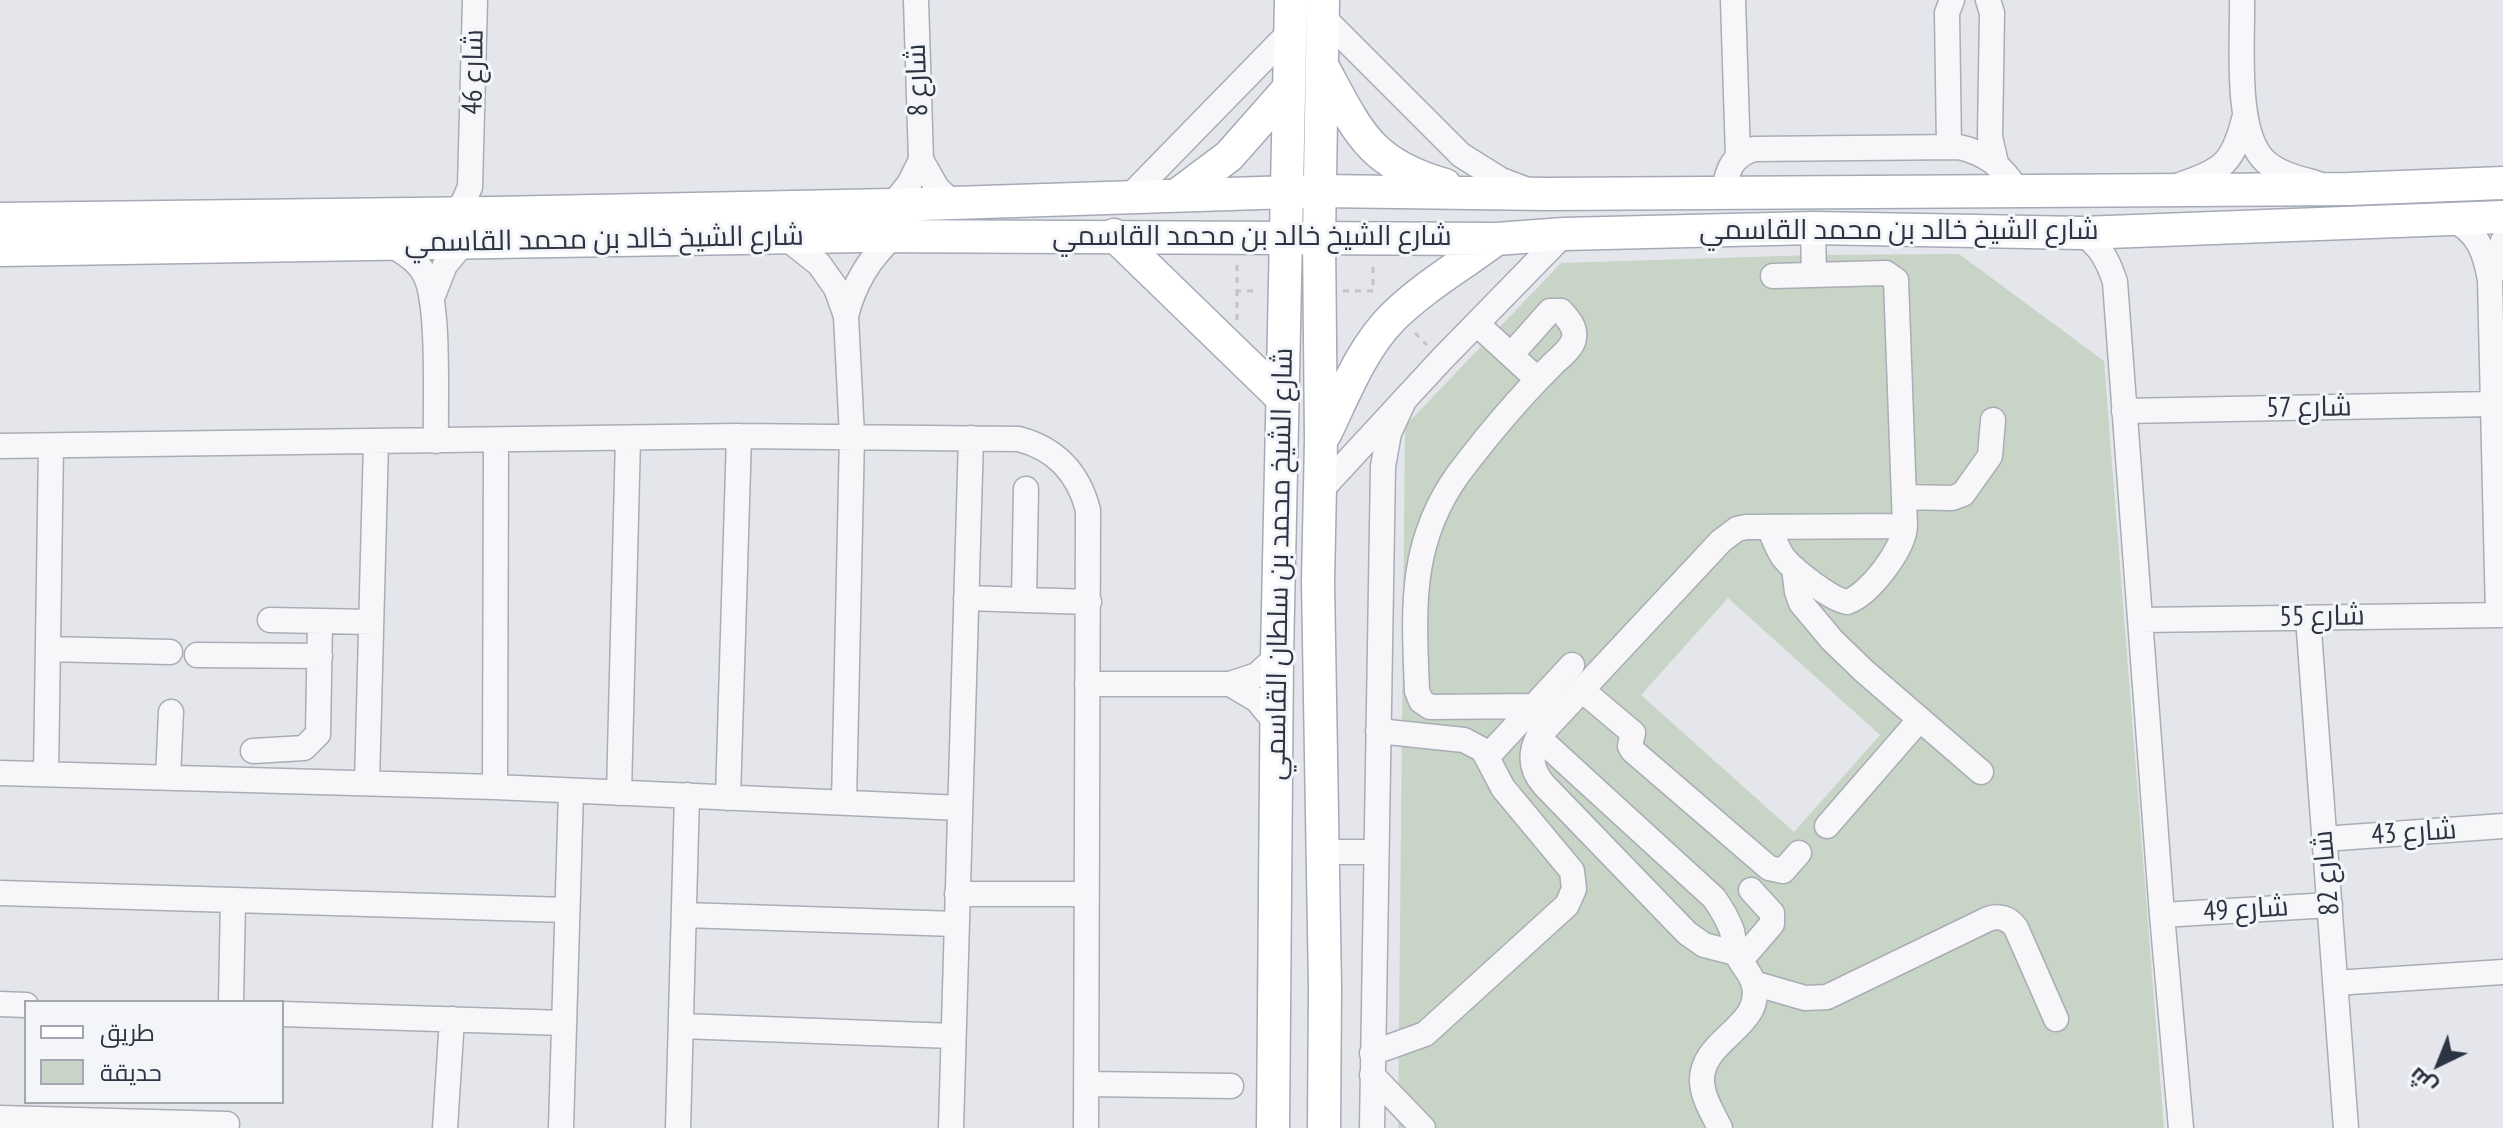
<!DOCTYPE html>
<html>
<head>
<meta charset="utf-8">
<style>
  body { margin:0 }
  #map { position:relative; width:2503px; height:1128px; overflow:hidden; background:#e4e6eb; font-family:"PT Sans Narrow",Cairo,sans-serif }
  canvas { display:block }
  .legend { position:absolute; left:24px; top:1000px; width:260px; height:104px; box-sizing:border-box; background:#f4f5f8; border:2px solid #a4a7b0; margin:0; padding:10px 14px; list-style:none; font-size:24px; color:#2c3343 }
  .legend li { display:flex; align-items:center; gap:16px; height:40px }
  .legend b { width:40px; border:2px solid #a4a7b0 }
  .north { position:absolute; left:2399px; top:1024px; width:80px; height:80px; -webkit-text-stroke:6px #f4f5f8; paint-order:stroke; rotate:223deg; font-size:22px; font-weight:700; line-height:32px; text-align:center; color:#2c3343 }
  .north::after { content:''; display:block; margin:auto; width:28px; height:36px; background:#2c3343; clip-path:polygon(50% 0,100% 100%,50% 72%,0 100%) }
</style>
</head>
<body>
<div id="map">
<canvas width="2503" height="1128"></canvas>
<ul class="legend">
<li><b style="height:10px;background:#fff"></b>طريق</li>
<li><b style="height:22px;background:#c8d4c6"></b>حديقة</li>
</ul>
<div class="north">ش</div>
</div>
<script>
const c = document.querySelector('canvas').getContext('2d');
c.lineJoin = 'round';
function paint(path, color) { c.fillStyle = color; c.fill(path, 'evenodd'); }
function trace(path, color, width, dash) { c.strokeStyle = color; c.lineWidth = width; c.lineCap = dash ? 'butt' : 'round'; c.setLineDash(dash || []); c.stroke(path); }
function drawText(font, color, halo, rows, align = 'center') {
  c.font = font + ' "PT Sans Narrow",Cairo,sans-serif'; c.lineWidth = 6; c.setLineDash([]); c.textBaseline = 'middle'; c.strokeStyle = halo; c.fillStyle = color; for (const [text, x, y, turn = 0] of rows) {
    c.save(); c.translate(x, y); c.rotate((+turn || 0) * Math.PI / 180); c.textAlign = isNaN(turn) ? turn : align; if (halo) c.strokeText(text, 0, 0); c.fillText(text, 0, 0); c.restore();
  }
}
const green = new Path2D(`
  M1959,254L2104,361L2164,1128H1398L1405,426L1561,263L1814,255ZM1728,598L1880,735L1794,832L1641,695Z`);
const path = new Path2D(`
  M1237,265V291H1259
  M1343,291H1373V265
  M1237,320V291
  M1415,333L1427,345`);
const minor = new Path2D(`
  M916,0L921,160L937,188L953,203
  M1733,0L1738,157
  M1988,0L1992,13L1990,137L1996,163
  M2242,0C2243,42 2234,132 2265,161C2279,174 2298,178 2316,183
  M1322,16L1461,155L1501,180L1525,189
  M1949,147L1947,13L1952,0
  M2182,184C2224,170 2233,162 2244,119
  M1724,191C1727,170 1732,156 1754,149L1959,147C1986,153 2002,166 2017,190
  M1129,197L1291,31
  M892,205L909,184L921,160
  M451,214L463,203L470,187L475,0
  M2450,219C2477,230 2485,251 2490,280L2498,615
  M1813,228L1814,275
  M2082,233C2100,246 2108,260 2115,282L2162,915L2181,1128
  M785,237L819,264L836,288L846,316L852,436L844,802
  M388,243C402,252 417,259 425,275C440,304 435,404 436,441
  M2491,277L2503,241
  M432,298L445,265L464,242
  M846,316C854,283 869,258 894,236
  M1477,324L1537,379
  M1511,355L1550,311H1561C1568,319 1576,327 1574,338C1572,350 1558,358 1551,366C1518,399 1487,436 1459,473C1408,543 1414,611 1417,691L1421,701L1430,707L1534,706
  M2124,411L2493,404
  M0,446L739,436L1019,439C1056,449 1078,472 1088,510L1086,1128
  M1321,490L1442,359L1564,234
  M1904,497L1952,498L1963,494L1990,456L1993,420
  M1769,527C1773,537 1777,548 1783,557C1793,570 1832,600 1847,602C1869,595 1904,549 1905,526L1896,280L1886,273L1773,276
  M1794,568L1797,592L1801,603L1832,640L1864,671L1981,772
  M966,598L1089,602
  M1024,600L1026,489
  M2308,618L2346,1128
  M270,620L371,622
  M2141,620L2503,615
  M48,649L170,652
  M197,655L320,656
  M1087,684H1230L1257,675L1277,656
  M1230,684L1257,700L1277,724
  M1582,690L1633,733L1630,746L1633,751L1769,868L1783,871L1799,853
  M1538,737L1714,898C1721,908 1728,919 1732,931C1734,939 1733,949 1737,955C1742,965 1749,971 1753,982C1767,1027 1700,1038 1702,1082C1703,1098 1713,1114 1720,1128
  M253,751L304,748L318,734L320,621
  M1488,756L1572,665
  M0,773L495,787L960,808
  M46,774L51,446
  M168,777L171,712
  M367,783L376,442
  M495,787L496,441
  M619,793L628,438
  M728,798L739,436
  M1827,826L1920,719
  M2324,839L2503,826
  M1321,852H1376
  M0,893L567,910
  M957,894H1085
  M684,915L956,924
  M2162,915L2330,905
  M1735,953L1704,945L1687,933L1544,785C1531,770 1529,755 1538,737L1721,541L1737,529L1746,527L1905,526
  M1741,960L1772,924V913L1751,890
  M1753,983L1805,998L1827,997L1988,919C1999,915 2009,918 2016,928L2056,1019
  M2335,983L2503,972
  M231,1002L233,900
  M0,1004L26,1005
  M282,1014L564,1023
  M681,1026L953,1036
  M1372,1053L1425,1034L1567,905L1574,889L1572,871L1503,788L1483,750L1464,740L1378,731
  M1372,1075L1423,1128
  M1087,1084L1231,1086
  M0,1118L227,1124
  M445,1128L452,1019
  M561,1128L571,791
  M678,1128L687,795
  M951,1128L971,438
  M1372,1128L1383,466L1389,433L1403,403`);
const major = new Path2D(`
  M1323,0L1319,238L1321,440L1318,582L1325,988L1324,1128
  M1325,71C1359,134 1371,164 1445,185
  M1177,195L1229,156L1289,88
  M0,219L494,213L892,205L1321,191L1547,194L2349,189L2503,183
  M1114,235L1282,398
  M0,250L864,236L1496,239L1564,234L1813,228L2082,233L2503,217
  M1325,434C1344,395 1361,349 1393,317C1423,287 1462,265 1496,239
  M1273,1128L1277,656L1291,0`);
const streetNames = [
  ["شارع 46",474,72,-89],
  ["شارع 8",918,80,-92],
  ["شارع الشيخ خالد بن محمد القاسمي",1899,231],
  ["شارع الشيخ خالد بن محمد القاسمي",1252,237],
  ["شارع الشيخ خالد بن محمد القاسمي",604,240,-1],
  ["شارع 57",2309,408,-1],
  ["شارع الشيخ محمد بن سلطان القاسمي",1280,564,-89],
  ["شارع 55",2322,617,-1],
  ["شارع 43",2414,833,-4],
  ["شارع 82",2327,873,-95],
  ["شارع 49",2246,910,-4]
];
paint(green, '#c8d4c6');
trace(minor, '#a9adb5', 27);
trace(major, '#a4aab6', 35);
trace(path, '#c2c4ca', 3, [6, 6]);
trace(minor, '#f7f7f9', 24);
trace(major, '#fff', 32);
drawText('28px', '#2c3343', '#f4f5f8', streetNames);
</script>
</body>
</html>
